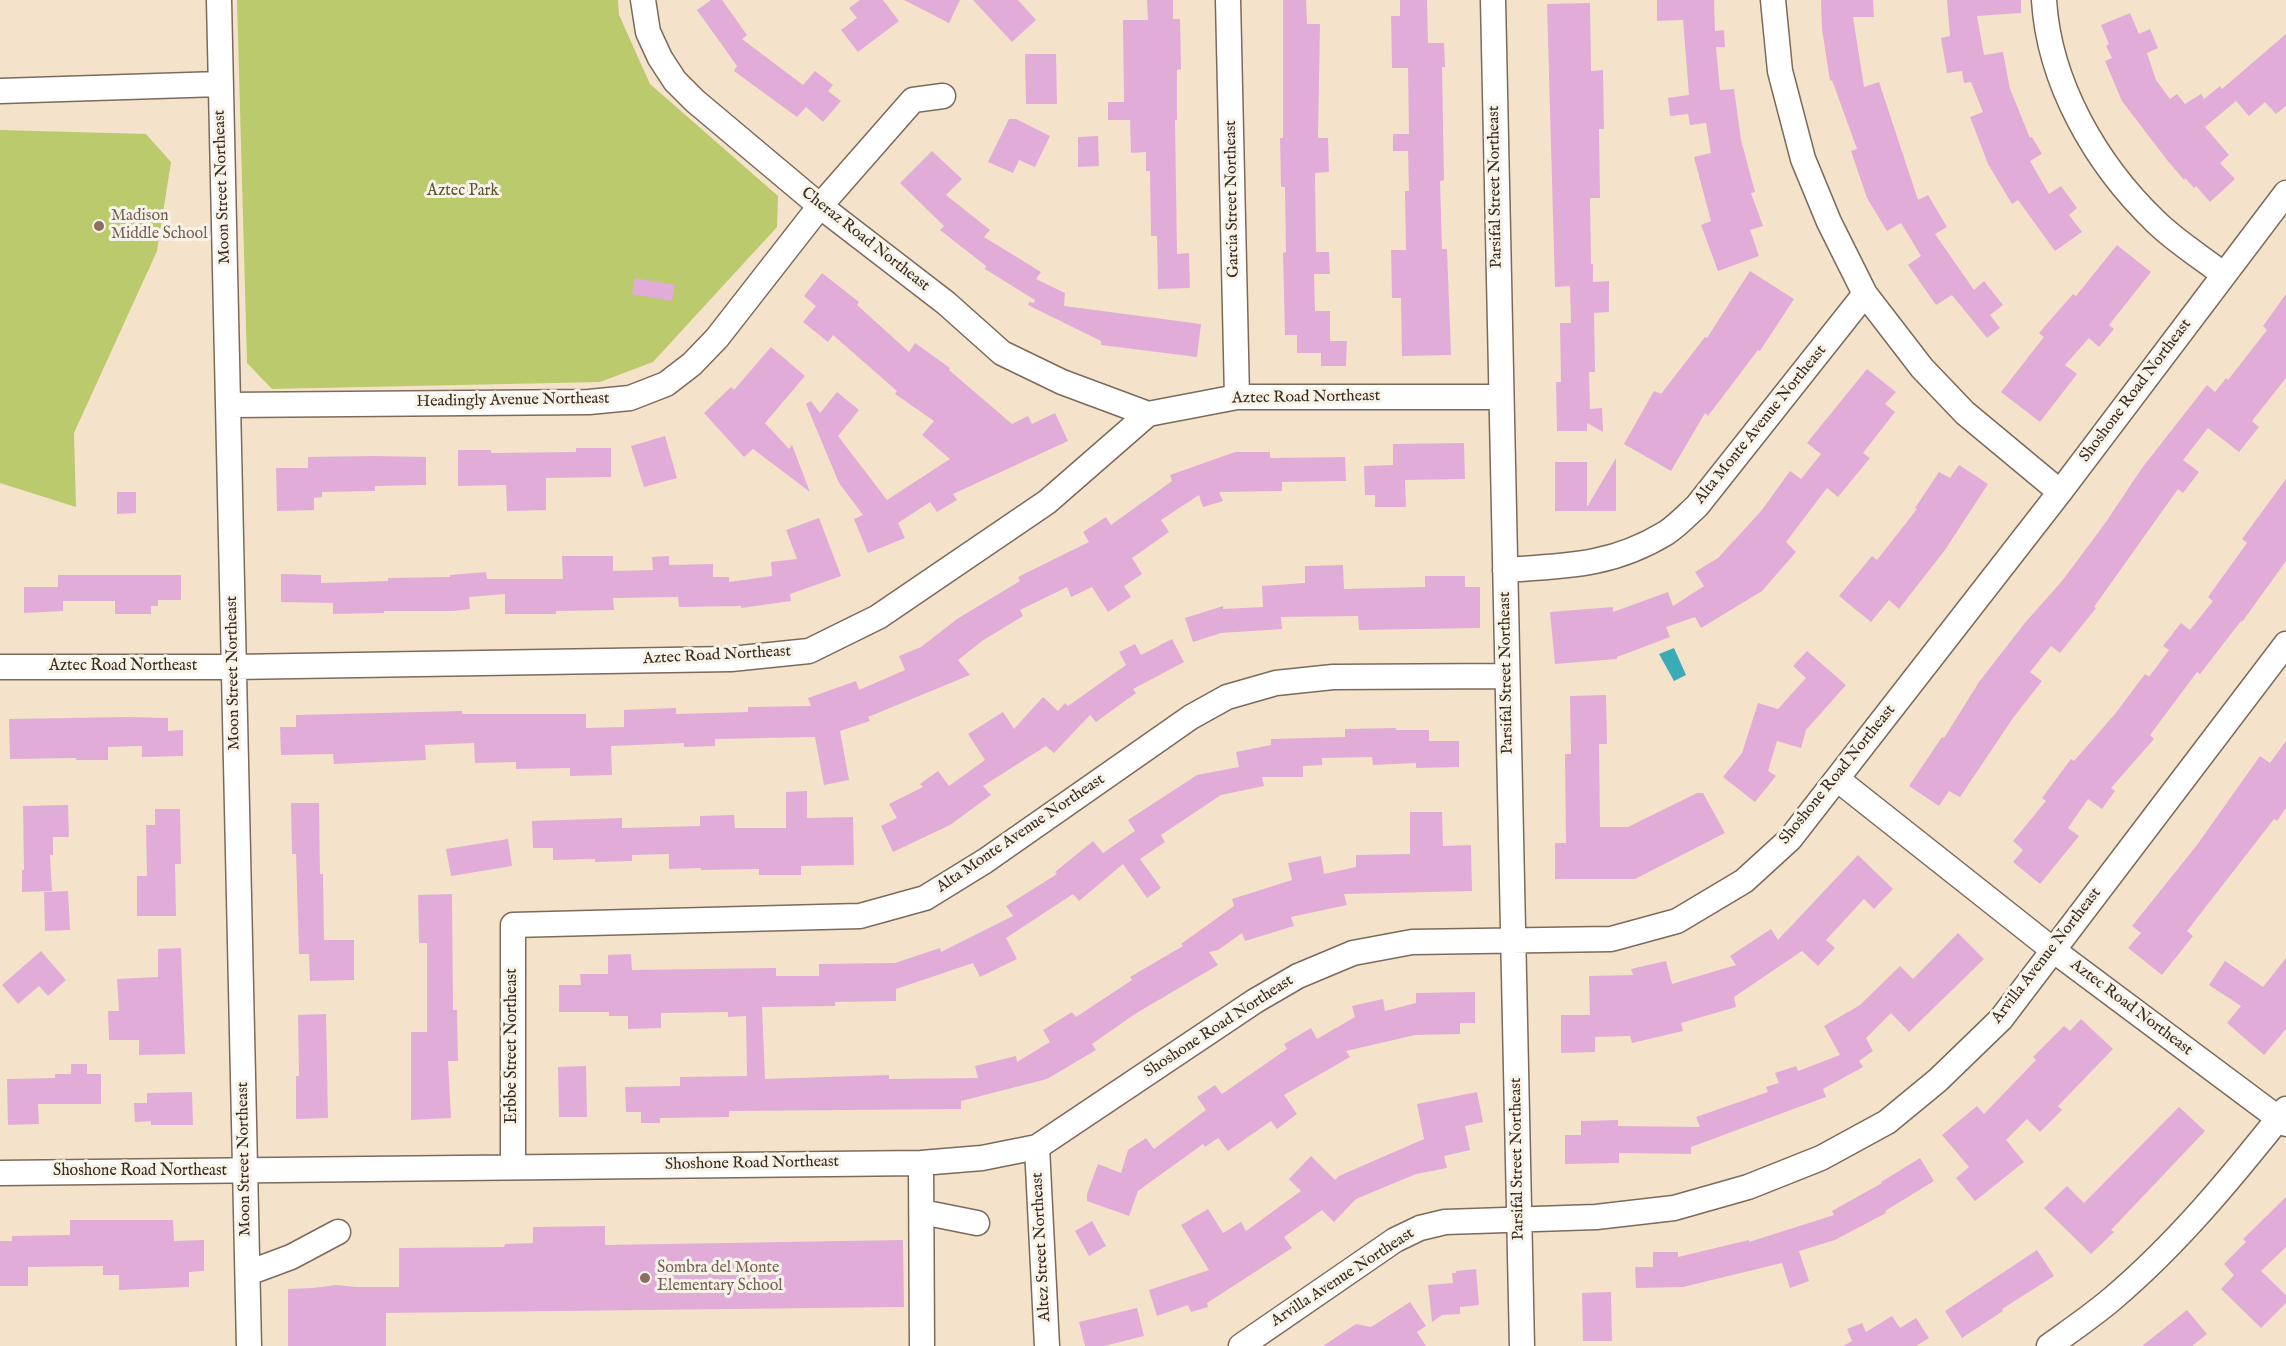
<!DOCTYPE html>
<html>
<head>
<meta charset="utf-8">
<style>
  body { margin:0 }
  canvas { display:block; background:#f5e2cb }
</style>
</head>
<body>
<canvas width="2286" height="1346"></canvas>
<script>
const c = document.querySelector('canvas').getContext('2d');
c.lineJoin = 'round';
function paint(path, color) { c.fillStyle = color; c.fill(path, 'evenodd'); }
function trace(path, color, width, dash) { c.strokeStyle = color; c.lineWidth = width; c.lineCap = dash ? 'butt' : 'round'; c.setLineDash(dash || []); c.stroke(path); }
function drawText(font, color, halo, rows, align = 'center') {
  c.font = font + ' "IM FELL English",serif'; c.lineWidth = 6; c.setLineDash([]); c.textBaseline = 'middle'; c.strokeStyle = halo; c.fillStyle = color; for (const [text, x, y, turn = 0] of rows) {
    c.save(); c.translate(x, y); c.rotate((+turn || 0) * Math.PI / 180); c.textAlign = isNaN(turn) ? turn : align; if (halo) c.strokeText(text, 0, 0); c.fillText(text, 0, 0); c.restore();
  }
}
const green = new Path2D(`
  M237,0H618L619,15L650,84L778,196L777,227L653,362L600,382L272,389L247,363Z
  M0,130L146,134L171,162L157,251L74,433L76,507L0,483Z`);
const water = new Path2D(`
  M1674,648L1686,675L1674,681L1659,654Z`);
const building = new Path2D(`
  M711,0H722L747,35L742,39L803,85L815,71L833,85L828,91L841,101L823,122L806,107L797,117L734,71L737,66L697,10Z
  M860,0H883L899,21L858,52L841,30L857,18L849,8Z
  M904,0H960L949,23Z
  M973,0H1018L1036,20L1012,42Z
  M1147,0H1173V19H1180L1181,69L1177,70V120H1175L1177,254L1189,253L1190,288L1158,289L1157,236H1151L1150,171H1146V152L1131,153L1130,120H1108V102H1124L1123,20H1148Z
  M1283,0H1306L1307,24H1320L1318,138H1328L1329,172L1315,173L1316,252H1329L1330,274H1314L1315,311H1330V341H1347L1346,366H1321V353H1297V335H1285L1283,253L1286,252L1285,187H1281L1280,138H1283Z
  M1400,0H1427L1428,43H1444L1445,67H1442L1444,180L1440,181L1442,249H1447L1451,355L1402,356L1401,298H1392L1391,250H1406L1405,191H1409L1408,151H1393V134H1409L1408,68H1392L1391,16H1400Z
  M1657,0H1714L1715,31L1724,30L1725,47H1716L1720,90L1734,89L1741,140L1755,192L1751,193L1763,226L1750,230L1759,256L1718,271L1701,225L1711,221L1694,157L1711,153L1706,123L1690,125L1688,114L1670,116L1668,98L1689,95L1683,20L1657,21Z
  M1821,0H1873L1874,17H1853L1864,87L1879,82L1918,200L1928,195L1947,227L1935,234L1974,290L1984,281L2003,305L1990,315L2000,328L1987,338L1952,295L1936,305L1908,265L1921,256L1901,223L1887,231L1867,198L1851,151L1857,149L1832,80L1830,81L1822,29Z
  M1947,0H2021V13L1977,16L1984,55L2003,52L2010,89L2030,138L2032,137L2042,154L2030,161L2049,194L2061,186L2077,208L2069,215L2082,232L2055,251L2018,200L2012,204L1988,164L1970,117L1983,112L1971,82L1964,83L1962,71L1947,73L1941,38L1950,36Z
  M1590,3L1591,71L1603,70L1604,129H1599L1600,198H1590L1591,264H1593V282L1609,281V312L1594,313L1595,372H1589L1590,409L1602,408L1603,432L1587,423V431H1557L1556,382H1561L1560,323H1571L1570,286L1555,287L1547,4Z
  M2130,13L2139,34L2150,29L2158,48L2147,53L2156,80L2170,99L2177,94L2185,104L2201,94L2204,99L2220,86L2222,89L2286,34V106L2276,114L2265,102L2249,116L2236,101L2205,127L2229,155L2220,163L2235,179L2210,202L2196,186L2194,188L2185,178L2184,180L2167,160L2122,101L2105,61L2112,58L2106,46L2109,44L2101,25Z
  M1025,54H1056L1057,104H1026Z
  M1009,119H1016L1050,136L1035,167L1019,160L1013,173L988,162Z
  M1098,136L1099,166L1078,167V137Z
  M932,151L962,179L946,195L990,230L984,237L1041,272L1036,279L1065,293L1064,306L1201,324L1197,357L1101,345V341L1028,305L1029,302L1034,303L1035,300L985,269L986,266L940,230L944,226L900,183Z
  M2117,245L2151,272L2109,325L2114,329L2099,347L2089,338L2065,365L2077,374L2040,422L2001,392L2044,337L2039,333L2073,294L2076,296Z
  M1750,271L1794,299L1760,351L1758,350L1708,416L1705,413L1671,471L1624,444L1654,391L1661,394L1705,337L1707,338Z
  M822,273L859,302L857,305L909,352L915,343L950,368L949,370L1012,424L1028,416L1032,424L1055,413L1068,441L953,494L957,500L937,512L930,502L898,523L905,538L868,553L854,519L863,515L839,483L806,404L811,401L820,413L837,392L859,410L838,436L887,500L950,459L922,435L934,421L895,394L897,391L833,335L828,342L803,322L816,306L804,296Z
  M635,278L675,285L672,301L632,294Z
  M2286,294V378L2252,421L2259,427L2239,452L2208,428L2183,460L2199,472L2183,493L2178,489L2094,607L2096,608L2060,653L2051,646L2030,672L2042,681L2013,718L1960,797L1949,791L1939,806L1909,786L1942,737L1944,738L1979,682L2024,624L2062,581L2106,522L2142,468L2207,385L2215,392L2226,378L2228,380L2267,330L2263,326Z
  M771,347L805,376L765,423L789,449L792,445L810,492L753,449L744,457L704,413L731,387L734,390Z
  M1867,369L1896,392L1885,404L1895,412L1863,453L1870,458L1838,497L1827,488L1786,542L1796,552L1762,591L1701,628L1695,617L1666,627L1670,637L1617,657V659L1555,664L1550,612L1613,607V612L1668,592L1673,606L1704,586L1695,572L1718,558L1762,510L1790,471L1801,479L1821,454L1807,443Z
  M665,436L677,478L644,487L631,446Z
  M1464,443L1465,479L1405,480L1406,507H1375V495H1365L1364,466L1393,465V444Z
  M576,448H611V477L546,478V510L507,511L506,485L458,486V450H491V453L576,452Z
  M1235,452H1270V458L1345,457L1346,481L1282,482V491L1219,492L1223,501L1203,507L1199,495L1161,520L1169,532L1132,558L1142,574L1124,586L1131,597L1108,612L1092,587L1071,597L1067,587L1020,610L1023,616L982,641L958,660L970,675L868,717L870,721L840,731L849,780L824,785L815,737L715,739V746L684,747V743L611,746L612,775L570,776V768L516,769V762L475,763L474,743L425,745L426,760L334,764L333,754L281,755L280,727H296V715L462,711V714H586V728L624,727V710L676,708V714L748,712V707L811,706L808,698L856,681L859,690L905,670L899,656L921,647L957,619L1020,581L1018,577L1089,542L1083,532L1106,517L1111,525L1172,481L1170,475Z
  M375,456L426,457V485L375,486V491L322,492V497L314,498V510L277,511L276,468H308V457Z
  M1616,458V511H1555V462H1587V507Z
  M1959,465L1988,484L1945,550L1899,609L1889,600L1871,622L1839,596L1872,556L1877,560L1917,509L1915,508L1939,472L1950,478Z
  M2286,479V561L2242,622L2241,621L2200,674L2197,672L2150,735L2154,739L2111,788L2115,791L2102,809L2088,799L2068,828L2079,836L2040,884L2013,862L2023,850L2013,841L2046,801L2042,798L2071,759L2074,761L2115,714L2145,674L2149,677L2169,650L2163,646L2181,623L2190,630L2213,601L2208,597L2247,543L2242,539Z
  M117,492H136V513L117,514Z
  M819,518L841,576L790,594L791,601L741,608V606L679,607L678,597L613,598L614,610L556,611V614H505V594L469,597L470,609L453,611H384V613L333,614V603L281,602V574L321,575V583L388,581V578L450,577V575L486,572L487,579H563L562,556H613V571L653,570L652,557L669,556V565L713,564V577H729V582L772,576L771,562L797,559L786,530Z
  M1343,565L1344,589L1425,587V576H1465V587H1480V628L1359,630L1358,616L1281,617L1282,629L1221,633L1193,642L1185,618L1223,606V609L1263,607L1262,586L1305,583V566Z
  M58,575H181V600H158V606H151V614H115V601H63V611L24,613V587H58Z
  M1172,639L1184,662L1133,689L1136,693L1096,722L1090,715L1054,753L1046,746L983,786L991,795L950,825L893,852L881,826L897,818L889,804L923,787L920,784L938,771L949,786L985,760L968,734L1003,712L1014,729L1043,697L1058,711L1065,703L1068,706L1126,665L1119,652L1135,644L1141,655Z
  M1807,651L1846,685L1806,730L1801,748L1777,741L1768,771L1776,776L1755,802L1723,777L1742,753L1758,703L1778,709L1806,678L1793,666Z
  M1606,695L1607,744H1599L1600,827H1628L1697,793H1703L1725,833L1635,879H1555V843H1566L1565,754H1571L1570,696Z
  M126,717L168,718V731L183,730V756L142,757V746L108,747V760H76V758L10,759L9,719Z
  M1396,728V730H1429V741H1459V767L1416,768V763L1373,765L1372,757L1322,758V765L1303,766V777H1262L1264,786L1221,795L1161,835L1165,842L1140,859L1161,888L1147,898L1123,864L1079,901L1073,894L1006,938L1017,959L980,977L973,963L896,989V1001L835,1002V1006L762,1007L765,1079L889,1075V1079L978,1078L975,1066L1016,1056L1017,1062L1050,1042L1043,1030L1072,1012L1076,1017L1132,980L1130,977L1183,946L1181,944L1234,906L1232,899L1292,880L1288,863L1321,856L1324,874L1356,867V855L1410,854V812H1442L1443,846L1471,845L1472,891L1344,894L1347,905L1291,917L1294,926L1245,941L1242,933L1218,950L1209,952L1218,965L1135,1014L1092,1044L1096,1050L1047,1079L961,1101V1109L729,1111V1117L660,1118V1123H641V1112H626L625,1087L680,1086V1077L747,1076L746,1016L728,1017V1012L661,1013V1028L628,1029V1016H609V1012H559V985H581L580,974H608V955L631,954L632,970L776,968V976H819V964L895,963L940,948L941,952L1013,916L1006,906L1057,874L1055,872L1093,841L1103,853L1135,831L1128,820L1197,775L1239,767L1236,752L1271,745V739L1345,737V729Z
  M2286,741V808L2277,821L2274,819L2187,931L2193,936L2162,975L2128,948L2141,933L2132,926L2197,845L2260,756L2270,763Z
  M807,791V818L853,817L854,865L801,866V875H759V869L701,870V868L669,869V854L632,855V861L595,862V859L553,860V848H533L532,821L622,818V828L700,826V816L734,815L735,828H786V792Z
  M291,803H319L320,874H323L324,940H354V980L310,981L309,954H299L296,854H292Z
  M68,805L69,837H53V855H50L52,891L22,892V870H24L23,806Z
  M155,809H180L181,864H175L176,916H137V876H147L146,825H155Z
  M508,839L512,866L451,876L446,849Z
  M1858,855L1893,889L1874,909L1864,899L1826,940L1835,948L1818,966L1802,951L1734,997L1736,1007L1681,1023L1683,1031L1632,1043L1630,1036L1595,1037V1052L1561,1053V1015H1590L1589,976L1633,975L1631,969L1666,961L1672,984L1736,965L1730,956L1771,929L1778,940Z
  M68,891L70,930L45,931L44,892Z
  M452,894L453,1010H457L458,1061H448L451,1118L411,1120V1032H427V943H419L418,895Z
  M1958,933L1984,959L1909,1032L1891,1013L1866,1038L1873,1051L1859,1061L1863,1067L1823,1089L1826,1097L1691,1147V1154L1619,1153V1163L1565,1164V1135H1581V1121L1618,1120V1126L1700,1127L1696,1117L1768,1092L1766,1087L1779,1083L1775,1073L1796,1066L1798,1071L1840,1055L1824,1026L1860,1005L1900,966L1913,979Z
  M181,948L185,1054L139,1055V1040H109L108,1011H119L117,979L158,977V949Z
  M41,951L66,980L48,996L39,986L18,1004L2,985Z
  M2286,958V1029L2264,1055L2227,1023L2241,1006L2209,985L2225,961L2263,987Z
  M1475,992V1023H1460V1034L1415,1035L1346,1051L1350,1057L1284,1095L1297,1114L1277,1129L1271,1121L1228,1151L1218,1138L1205,1147L1203,1144L1138,1191L1129,1216L1087,1201V1194L1098,1164L1121,1173L1128,1150L1146,1138L1154,1149L1206,1110L1197,1097L1215,1085L1222,1094L1287,1049L1284,1044L1311,1028L1317,1039L1355,1017L1352,1006L1383,999L1385,1011L1416,1003V993Z
  M326,1014L328,1118L296,1119V1076H299L298,1015Z
  M2081,1019L2113,1049L2058,1106L2062,1110L2040,1132L2027,1119L2006,1140L2024,1162L1975,1201L1956,1178L1969,1167L1942,1135L1977,1106L1984,1114L2036,1060L2033,1057L2064,1026L2070,1031Z
  M71,1064H87V1074H101V1104H38L39,1124L8,1125L7,1079L55,1078V1074H71Z
  M586,1066L587,1117H559L558,1067Z
  M192,1092L193,1125H151V1121L135,1122L134,1103H147V1093Z
  M1477,1092L1483,1122L1465,1126L1470,1150L1444,1156L1447,1168L1416,1174L1356,1199L1334,1222L1322,1210L1284,1237L1292,1248L1207,1303L1208,1307L1191,1312L1188,1305L1157,1316L1149,1290L1209,1270L1181,1225L1208,1209L1223,1233L1241,1222L1246,1231L1301,1191L1289,1179L1311,1156L1335,1180L1339,1176L1424,1139L1417,1104Z
  M2179,1107L2205,1131L2111,1230L2114,1232L2091,1254L2044,1208L2067,1186L2084,1203Z
  M1920,1158L1934,1181L1885,1211L1886,1213L1835,1240L1799,1251L1809,1281L1790,1288L1782,1263L1683,1287L1636,1288L1635,1267H1653V1252H1678V1257L1749,1240V1242L1834,1215L1832,1211L1882,1183L1881,1182Z
  M2286,1197V1247L2261,1271L2286,1295V1303L2261,1328L2221,1289L2234,1275L2224,1264L2246,1242L2243,1239Z
  M70,1220H173L174,1241L204,1240V1271L189,1272V1287L119,1290V1275H103V1266L28,1267V1286H0V1241H12V1236L70,1235Z
  M1092,1221L1106,1246L1089,1256L1075,1231Z
  M605,1226V1245L903,1240L904,1307L386,1313V1346H288V1289L313,1288L336,1285L356,1287H399V1248L504,1247L505,1244L533,1243V1227Z
  M2037,1250L2054,1276L2002,1309L2003,1311L1962,1338L1945,1311Z
  M1476,1269L1479,1305L1460,1307V1314L1442,1315L1432,1322L1428,1285L1453,1283L1452,1273H1456V1271Z
  M1611,1292L1612,1341H1583L1582,1293Z
  M1410,1302L1426,1326L1417,1332L1426,1346H1323L1356,1324L1371,1327Z
  M1137,1308L1144,1336L1104,1346H1085L1079,1322Z
  M2187,1310L2207,1334L2192,1346H2142Z
  M1892,1316L1900,1328L1916,1318L1929,1338L1916,1346H1843L1852,1341L1847,1329L1862,1323L1866,1332Z`);
const minor = new Path2D(`
  M219,0L249,1346
  M643,0L648,32L660,58L675,81L695,101L820,206L946,303L1002,353L1062,382L1148,414
  M1228,0L1237,397
  M1493,0L1522,1346
  M1773,0L1780,71L1803,159L1829,222L1865,294L1922,368L1965,413L2060,492
  M2044,0C2049,83 2096,164 2155,221C2175,241 2201,257 2223,274
  M0,91L220,84
  M229,405L589,402L630,398L666,384L692,364L717,338L820,206L913,100L943,96
  M1505,570C1566,566 1612,566 1666,533C1677,526 1687,515 1697,506L1865,294
  M0,667H233L731,659L809,651L878,617L1047,502L1148,414L1237,397H1501
  M1837,779L2053,950L2286,1124
  M1037,1147L1047,1346
  M921,1163L922,1346
  M513,1166V925L860,916L925,898L985,861L1191,717L1227,697L1276,683L1333,677L1507,676
  M0,1173L921,1163L982,1158L1037,1147L1255,1001L1298,976L1353,953L1412,942L1611,939L1677,921L1744,881L1790,839L2060,492L2286,193
  M922,1212L977,1223
  M248,1273L291,1257L338,1232
  M1241,1346L1395,1240L1420,1228L1445,1222L1596,1217L1674,1208L1748,1187L1821,1158L1887,1122L1938,1080L2001,1019L2286,644
  M2049,1346C2070,1331 2092,1316 2112,1299C2178,1243 2232,1177 2286,1109`);
const markers = [
  [99,226,6,"#8d6e63"],
  [645,1278,6,"#8d6e63"]
];
const streetNames = [
  ["Moon Street Northeast",223,187,-92],
  ["Parsifal Street Northeast",1496,187,-91],
  ["Garcia Street Northeast",1233,199,-91],
  ["Cheraz Road Northeast",865,240,38],
  ["Shoshone Road Northeast",2136,391,-53],
  ["Aztec Road Northeast",1306,398,-1],
  ["Headingly Avenue Northeast",513,401,-1],
  ["Alta Monte Avenue Northeast",1761,425,-51],
  ["Aztec Road Northeast",717,656,-3],
  ["Aztec Road Northeast",123,667],
  ["Moon Street Northeast",234,673,-91],
  ["Parsifal Street Northeast",1507,673,-91],
  ["Shoshone Road Northeast",1838,775,-51],
  ["Alta Monte Avenue Northeast",1021,834,-34],
  ["Arvilla Avenue Northeast",2047,956,-52],
  ["Aztec Road Northeast",2131,1008,37],
  ["Shoshone Road Northeast",1219,1027,-33],
  ["Erbbe Street Northeast",513,1046,-90],
  ["Moon Street Northeast",245,1159,-91],
  ["Parsifal Street Northeast",1518,1159,-91],
  ["Shoshone Road Northeast",752,1164,-1],
  ["Shoshone Road Northeast",140,1172],
  ["Altez Street Northeast",1042,1247,-93],
  ["Arvilla Avenue Northeast",1343,1278,-33]
];
const parkNames = [
  ["Aztec Park",463,192]
];
const educationNames = [
  ["Madison",111,217],
  ["Middle School",111,235],
  ["Sombra del Monte",657,1269],
  ["Elementary School",657,1287]
];
paint(green, '#bbca6c');
paint(water, '#3babb8');
paint(building, '#e1add8');
trace(minor, '#7c6a5b', 27);
trace(minor, '#fff', 24);
for (const [x, y, r, color] of markers) { const dot = new Path2D(); dot.arc(x, y, r, 0, 2 * Math.PI); c.fillStyle = color; c.fill(dot); trace(dot, '#f7f3e8', 2); }
drawText('16px', '#3b2a1e', '#f7f3e8', streetNames);
drawText('16px', '#5b5232', '#f7f3e8', parkNames);
drawText('16px', '#785e54', '#f7f3e8', educationNames, 'left');
</script>
</body>
</html>
